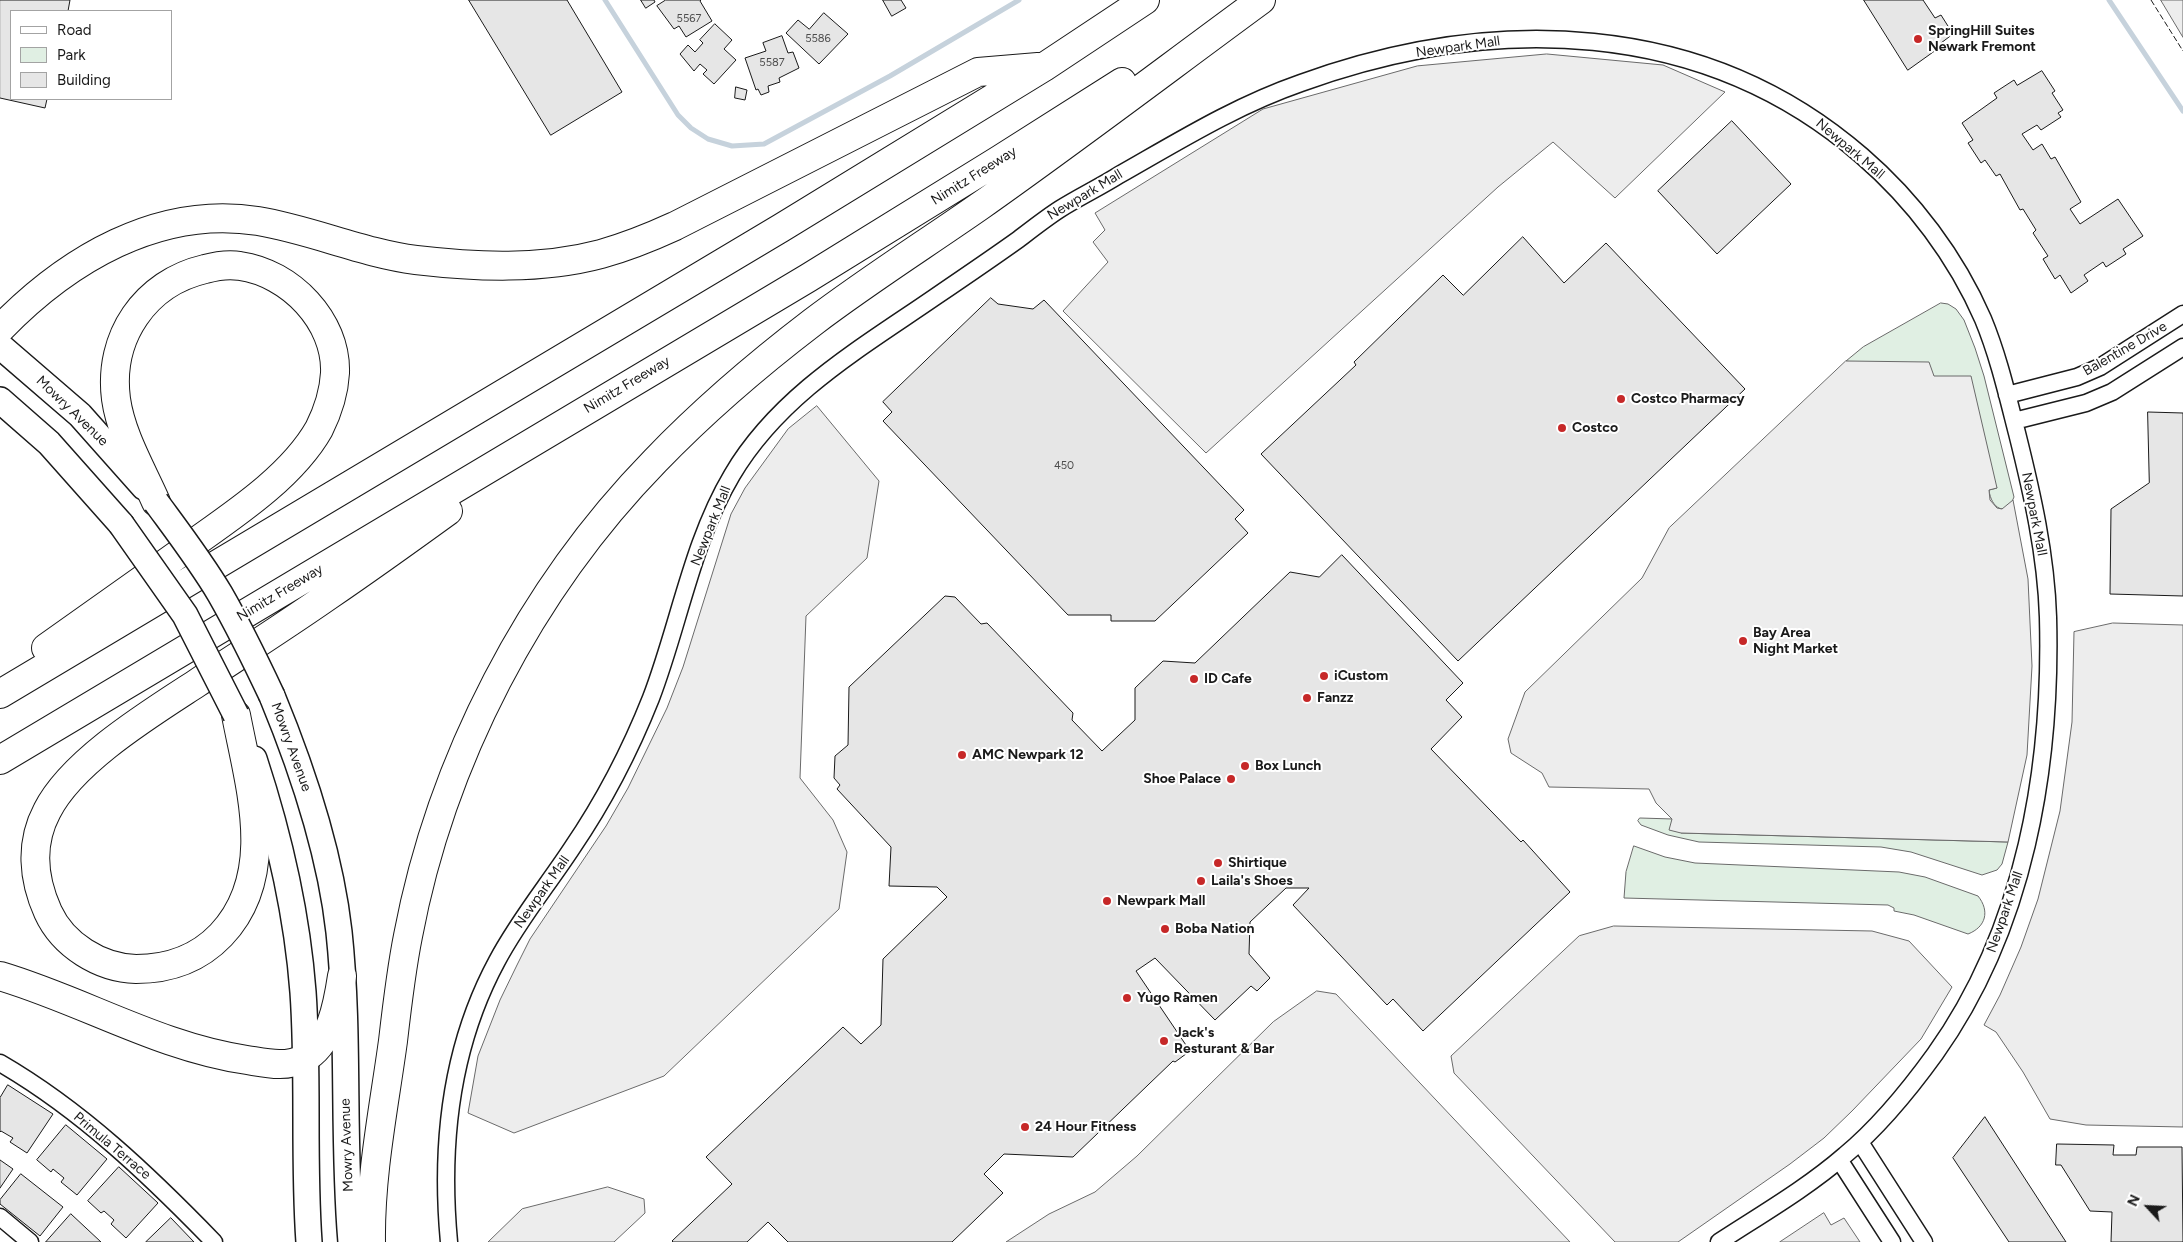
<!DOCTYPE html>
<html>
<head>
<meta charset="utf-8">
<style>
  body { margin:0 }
  #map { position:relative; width:2183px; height:1242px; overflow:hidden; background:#fff; font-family:Figtree,sans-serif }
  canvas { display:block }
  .legend { position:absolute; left:10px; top:10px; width:162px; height:90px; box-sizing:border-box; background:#fff; border:1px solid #a3a3a3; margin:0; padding:6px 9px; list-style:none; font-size:15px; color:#1a1a1a }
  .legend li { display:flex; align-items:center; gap:10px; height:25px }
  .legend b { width:25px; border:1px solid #a3a3a3 }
  .north { position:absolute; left:2123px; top:1182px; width:50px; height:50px; -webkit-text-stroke:4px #fff; paint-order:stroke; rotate:295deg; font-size:14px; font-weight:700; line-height:20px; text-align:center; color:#1a1a1a }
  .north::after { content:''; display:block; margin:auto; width:18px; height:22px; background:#1a1a1a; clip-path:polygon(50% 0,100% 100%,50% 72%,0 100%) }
</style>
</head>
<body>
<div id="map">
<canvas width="2183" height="1242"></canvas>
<ul class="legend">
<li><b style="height:6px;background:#fff"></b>Road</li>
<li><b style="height:14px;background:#e0efe3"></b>Park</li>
<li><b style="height:14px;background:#e6e6e6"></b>Building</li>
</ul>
<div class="north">N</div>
</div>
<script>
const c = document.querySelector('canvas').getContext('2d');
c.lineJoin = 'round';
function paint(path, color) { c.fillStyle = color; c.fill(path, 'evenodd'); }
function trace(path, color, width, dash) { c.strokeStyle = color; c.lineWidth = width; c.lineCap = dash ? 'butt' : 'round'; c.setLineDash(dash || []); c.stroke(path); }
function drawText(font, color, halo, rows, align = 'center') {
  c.font = font + ' Figtree,sans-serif'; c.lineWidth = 4; c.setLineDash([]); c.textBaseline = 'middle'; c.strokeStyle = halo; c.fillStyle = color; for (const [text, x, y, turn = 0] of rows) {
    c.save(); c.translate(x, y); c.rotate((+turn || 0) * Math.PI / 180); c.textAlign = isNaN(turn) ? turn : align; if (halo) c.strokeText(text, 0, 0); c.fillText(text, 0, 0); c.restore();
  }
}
const green = new Path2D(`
  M1941,303L1948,304L1956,309L1964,320L1975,348L1984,376L2014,497C2006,518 1991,508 1989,490L1997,488L1934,376L1846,361L1863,347Z
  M1640,818L1673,819L1681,833L2008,842L2002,864L1997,870L1982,875L1911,852L1881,847L1699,842L1668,835L1641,825L1638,821Z
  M1634,846L1665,857L1695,863L1899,872L1925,877L1978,896C1990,911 1986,927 1968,934L1914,915L1894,911V908L1888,905L1624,898L1626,872Z`);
const parking = new Path2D(`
  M2161,0H2183V37Z
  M1547,54L1663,65L1725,92L1615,198L1553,142L1498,187L1206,453L1063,311L1108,262L1093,242L1105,230L1095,213L1263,109L1417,66Z
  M1846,361L1929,362L1934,376H1971L1997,488L1989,490L1990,500L1997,508L2002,509L2013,500L2028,579L2032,666L2027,755L2008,842L1681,833L1669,830L1672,819L1656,803L1649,789L1549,787L1542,773L1511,753L1508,739L1525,692L1642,578L1669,528Z
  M817,406L879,481L867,558L806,616L800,778L833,820L847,852L839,909L664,1076L514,1133L468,1113L478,1056L500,1000L517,965L530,939L606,826L628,788L667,708L683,667L731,514L745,488L788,429Z
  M2113,623L2183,625V1127L2086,1125L2050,1119L2023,1072L1996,1032L1984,1025L2000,995L2021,947L2038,899L2060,811L2072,722L2074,632Z
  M1614,926L1872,931L1909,941L1952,987L1921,1039L1852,1111L1824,1138L1790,1164L1678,1242H1615L1454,1073L1451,1056L1579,936Z
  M1317,991L1336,994L1570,1242H1006L1049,1214L1095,1192L1137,1156L1273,1022Z
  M608,1187L644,1199L645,1213L614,1242H488L522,1209Z
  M1824,1213L1831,1225L1844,1218L1860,1242H1780Z`);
const stream = new Path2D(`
  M605,0L678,115L691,128L708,139L732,146L764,144L890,76L1019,0
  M2109,0L2183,111`);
const building = new Path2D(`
  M0,0H70L68,11H11V99H47L45,108L0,98Z
  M469,0H567L622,92L551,135Z
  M641,0H654L655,2L646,8Z
  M666,0H701L700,1L712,21L686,37L679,26L674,29L657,6Z
  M883,0H901L906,8L892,16Z
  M1864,0H1923L1935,18L1941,15L1953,34L1941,43L1943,45L1908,70Z
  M824,13L848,34L819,64L786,33L798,20L809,29Z
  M715,24L732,40L724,49L736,60L714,84L703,74L707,70L700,64L694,71L680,54L688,45L695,52L703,43L700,40Z
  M782,36L788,53L793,52L799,68L779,78L780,82L768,86L769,92L761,95L758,89L756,90L745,58L766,51L763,43Z
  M2042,71L2055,91L2052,93L2063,110L2058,113L2061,117L2041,130L2037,125L2022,134L2033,150L2042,144L2051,159L2055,157L2081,202L2070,209L2080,224L2118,199L2143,236L2123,249L2126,254L2106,267L2103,262L2084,275L2088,281L2071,293L2060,275L2055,279L2043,259L2048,256L2033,233L2036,230L2023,209L2020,210L2000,174L1996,176L1985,160L1981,163L1968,143L1973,140L1962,123L1997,98L1994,93L2014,80L2017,85Z
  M736,87L747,90L745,100L735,98Z
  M1732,121L1791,184L1717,254L1658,191Z
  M1523,237L1564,283L1606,243L1745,389L1458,661L1261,454L1356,365L1354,362L1443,275L1463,295Z
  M991,298L998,304L1033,309L1044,300L1244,510L1235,519L1248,533L1155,621H1111V615H1068L883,421L892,412L883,402Z
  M2148,412L2183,413V596L2110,594L2111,509L2149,483Z
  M1342,555L1463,683L1446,700L1462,717L1431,749L1521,842L1523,840L1570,892L1423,1031L1393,999L1387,1005L1293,905L1309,888H1286L1250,922L1249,954L1270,978L1257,991L1251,986L1215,1020L1155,958L1136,971L1190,1051L1175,1062L1173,1061L1073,1157L1004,1154L984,1174L1003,1193L952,1242H788L768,1222L747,1242H673L672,1241L732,1184L706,1157L843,1027L861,1044L881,1025L883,959L947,897L937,887L889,886L891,847L837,789L840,785L834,778L835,756L848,745L849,687L945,596L955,597L981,624L987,623L1073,713L1072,720L1102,751L1135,720V688L1163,661L1195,663L1290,572L1319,577Z
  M8,1085L53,1114L27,1153L10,1142L13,1138L1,1131L0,1132V1098Z
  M1985,1117L2066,1242H2009L1953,1158Z
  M66,1125L107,1159L77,1195L61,1182L64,1178L53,1169L51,1172L37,1160Z
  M2057,1144L2114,1145L2113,1155H2136L2137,1147H2182L2183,1242H2111L2112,1212L2090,1211L2061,1165H2056Z
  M0,1160L13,1169L0,1188Z
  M119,1167L158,1203L126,1238L111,1224L114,1220L104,1211L101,1213L88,1201Z
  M21,1174L63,1207L40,1236L0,1204V1200Z
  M71,1214L101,1242H46Z
  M171,1218L194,1242H146Z`);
const minor = new Path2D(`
  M2007,395L2077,377L2100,367L2183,314
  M2014,421L2086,403L2112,392L2183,347
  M0,1063C81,1110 149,1175 214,1242
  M1860,1142L1924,1242
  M1840,1161L1892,1242
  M0,1217L30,1242
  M449,1242C440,1145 450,1048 497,961C518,921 547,886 572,848C604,801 630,751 651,698C679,625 692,542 732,475C779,395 861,348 935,297C963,278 991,259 1019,239C1032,229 1046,218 1060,209C1079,197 1100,187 1119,175C1179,141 1235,106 1301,83C1492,14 1703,18 1862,156C1913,200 1956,257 1983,319C1998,355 2007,394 2017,433C2032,493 2046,554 2048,617C2052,768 2025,928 1935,1054C1909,1090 1880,1126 1845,1155C1807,1188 1762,1214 1719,1242`);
const primary = new Path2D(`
  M0,346L80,415L144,487
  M0,400L49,443L121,524
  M272,696C303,771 330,851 339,932C350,1035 342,1139 351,1242
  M254,759C279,835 297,913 303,992C309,1075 303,1159 309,1242`);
const motorway = new Path2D(`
  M0,329C67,260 158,205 258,221C312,230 362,253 416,260C476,267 541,270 601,254C626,247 651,237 675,226L978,72L1038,67
  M46,648C91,616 136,584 180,553C227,519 290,480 319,429C327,413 334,392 335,373C337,321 290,273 240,266C229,264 216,266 205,269C145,283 108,337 116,399C121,435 142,470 156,502
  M0,694L781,228L1044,67L1145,0
  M236,715C250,788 278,875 221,935C198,959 168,969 136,969C100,968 63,945 48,912C33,879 30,843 47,811C72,761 151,713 197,683C241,654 285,626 328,596C369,568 408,540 448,511
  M0,760L808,278L999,160L1122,82
  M0,976C84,1001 159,1047 247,1060C266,1063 286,1068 303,1059C331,1045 338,1003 342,976
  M371,1242C370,1175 384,1107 393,1041C397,1006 401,971 408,936C441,761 530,589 655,461C703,411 758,364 813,322C867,281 924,245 980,206C1075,139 1167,69 1261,0`);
const primaryBridge = new Path2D(`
  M156,502C178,532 201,562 220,594C239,627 256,662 272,696
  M121,524L185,615L236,715`);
const fence = new Path2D(`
  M2151,0L2183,51`);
const markers = [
  [1918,39,5,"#c62828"],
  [1621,399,5,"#c62828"],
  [1562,428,5,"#c62828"],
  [1743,641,5,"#c62828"],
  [1324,676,5,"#c62828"],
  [1194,679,5,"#c62828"],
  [1307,698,5,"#c62828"],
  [962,755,5,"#c62828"],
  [1245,766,5,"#c62828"],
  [1231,779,5,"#c62828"],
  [1218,863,5,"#c62828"],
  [1201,881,5,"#c62828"],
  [1107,901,5,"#c62828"],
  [1165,929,5,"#c62828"],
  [1127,998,5,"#c62828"],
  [1164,1041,5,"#c62828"],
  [1025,1127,5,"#c62828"]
];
const numberNames = [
  ["5567",689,19],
  ["5586",818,39],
  ["5587",772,63],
  ["450",1064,466]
];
const poiNames = [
  ["SpringHill Suites",1928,31],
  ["Newark Fremont",1928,47],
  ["Costco Pharmacy",1631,399],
  ["Costco",1572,428],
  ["Bay Area",1753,633],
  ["Night Market",1753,649],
  ["iCustom",1334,676],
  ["ID Cafe",1204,679],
  ["Fanzz",1317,698],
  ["AMC Newpark 12",972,755],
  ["Box Lunch",1255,766],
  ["Shoe Palace",1221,779,"right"],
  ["Shirtique",1228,863],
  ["Laila's Shoes",1211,881],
  ["Newpark Mall",1117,901],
  ["Boba Nation",1175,929],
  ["Yugo Ramen",1137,998],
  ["Jack's",1174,1033],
  ["Resturant & Bar",1174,1049],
  ["24 Hour Fitness",1035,1127]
];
const streetNames = [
  ["Newpark Mall",1458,47,-8],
  ["Newpark Mall",1850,149,40],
  ["Nimitz Freeway",974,176,-32],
  ["Newpark Mall",1085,195,-31],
  ["Balentine Drive",2125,349,-30],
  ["Nimitz Freeway",627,385,-31],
  ["Mowry Avenue",72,411,44],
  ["Newpark Mall",2034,514,79],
  ["Newpark Mall",711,526,-68],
  ["Nimitz Freeway",280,593,-31],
  ["Mowry Avenue",291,747,70],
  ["Newpark Mall",542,892,-55],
  ["Newpark Mall",2005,912,-71],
  ["Mowry Avenue",347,1145,-92],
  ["Primula Terrace",112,1146,40]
];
paint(green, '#e0efe3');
trace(green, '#6a6a6a', 1);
paint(parking, '#ededed');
trace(parking, '#6a6a6a', 1);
trace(stream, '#c6d2dc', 5);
paint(building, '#e6e6e6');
trace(building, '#1a1a1a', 1);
trace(minor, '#1a1a1a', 19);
trace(primary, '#1a1a1a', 28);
trace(motorway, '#1a1a1a', 30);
trace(minor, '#fff', 16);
trace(primary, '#fff', 25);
trace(motorway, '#fff', 28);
trace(primaryBridge, '#1a1a1a', 28, []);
trace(primaryBridge, '#fff', 25);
trace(fence, '#1a1a1a', 1, [6, 2.5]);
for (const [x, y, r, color] of markers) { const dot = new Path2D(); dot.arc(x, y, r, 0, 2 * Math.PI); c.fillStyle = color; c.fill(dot); trace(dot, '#fff', 2); }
drawText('11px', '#4d4d4d', null, numberNames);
drawText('bold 14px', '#1a1a1a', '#fff', poiNames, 'left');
drawText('14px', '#1a1a1a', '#fff', streetNames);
</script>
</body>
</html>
